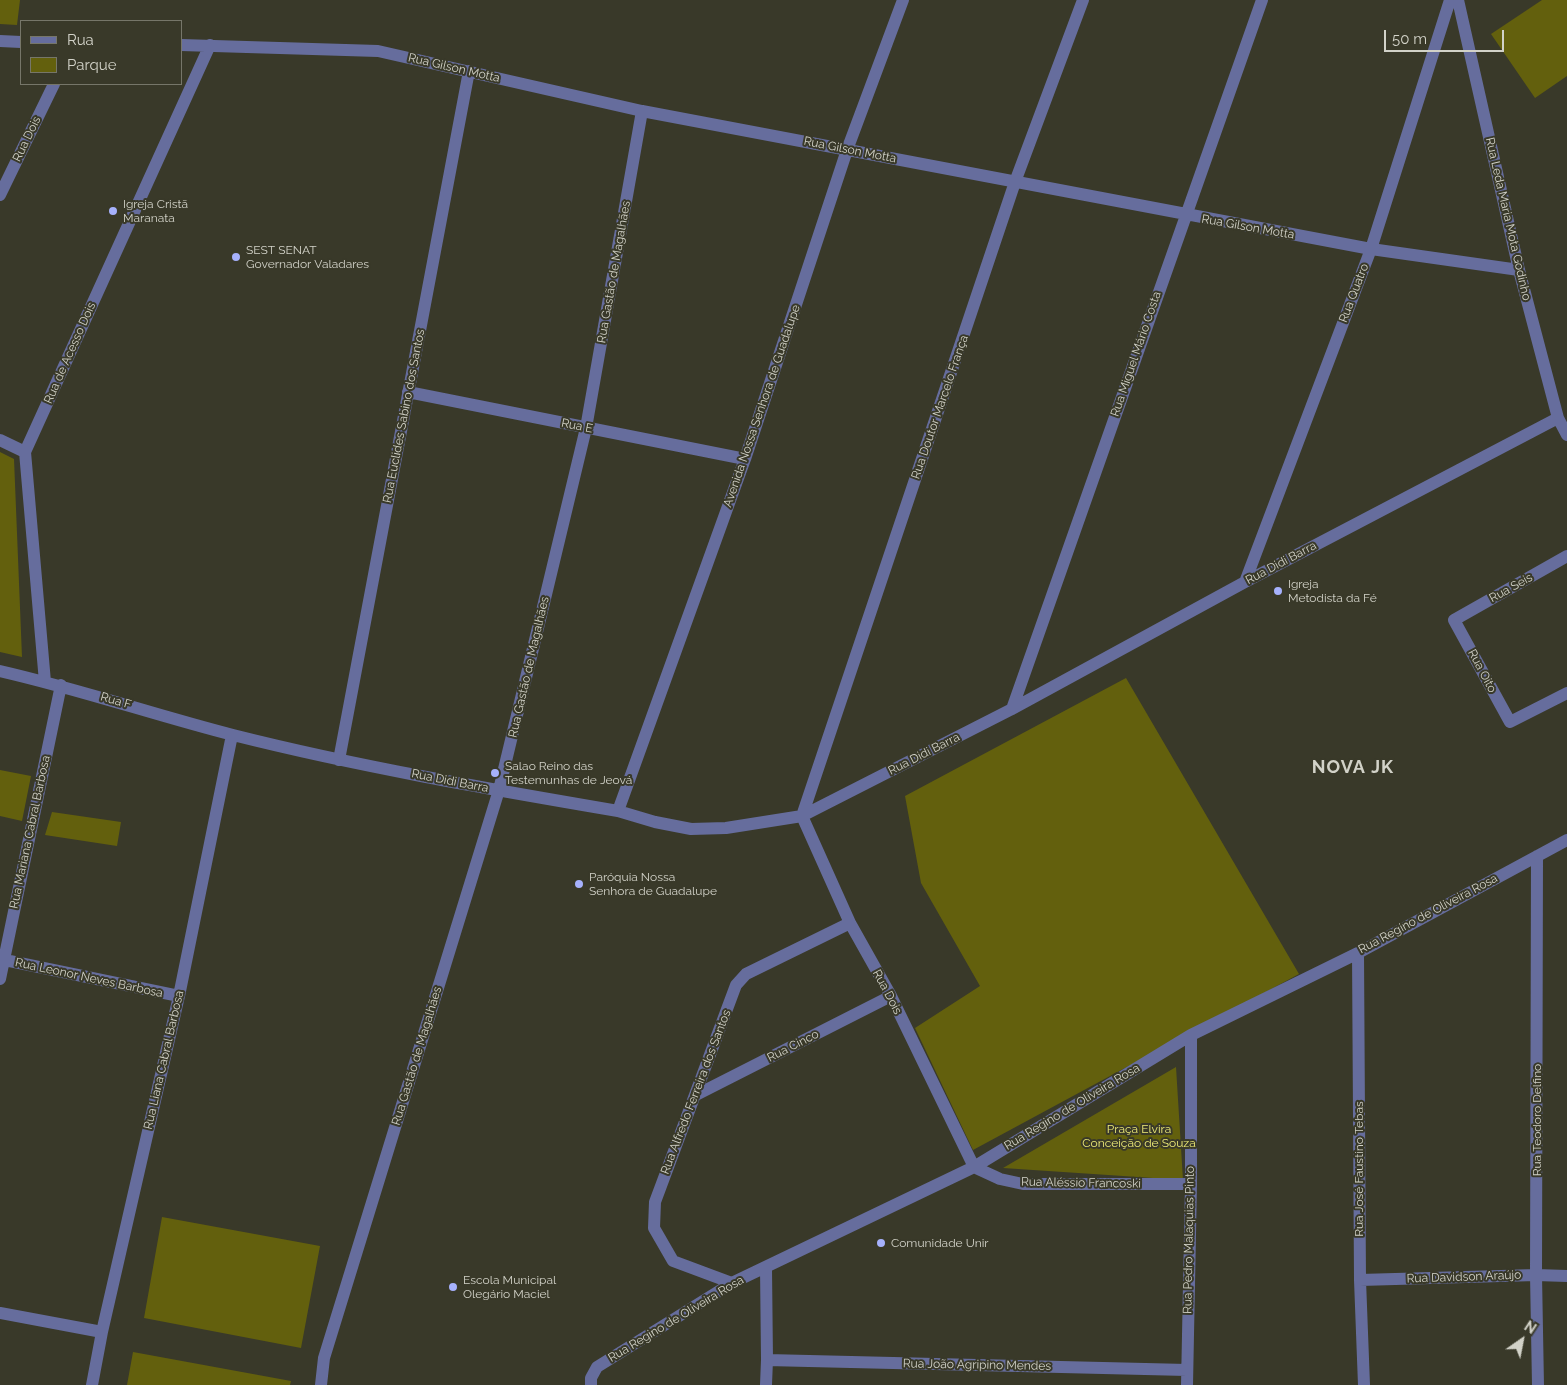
<!DOCTYPE html>
<html>
<head>
<meta charset="utf-8">
<style>
  body { margin:0 }
  #map { position:relative; width:1567px; height:1385px; overflow:hidden; background:#393929; font-family:Raleway,sans-serif }
  canvas { display:block }
  .legend { position:absolute; left:20px; top:20px; width:162px; height:65px; box-sizing:border-box; background:#393929; border:1px solid #767669; margin:0; padding:6px 9px; list-style:none; font-size:15px; color:#d2d2c8 }
  .legend li { display:flex; align-items:center; gap:10px; height:25px }
  .legend b { width:25px; border:1px solid #767669 }
  .north { position:absolute; left:1497px; top:1315px; width:50px; height:50px; -webkit-text-stroke:4px #393929; paint-order:stroke; rotate:33deg; font-size:14px; font-weight:700; line-height:20px; text-align:center; color:#d2d2c8 }
  .north::after { content:''; display:block; margin:auto; width:18px; height:22px; background:#d2d2c8; clip-path:polygon(50% 0,100% 100%,50% 72%,0 100%) }
  .scale { position:absolute; left:1384px; top:30px; width:120px; height:22px; box-sizing:border-box; border:2px solid #d2d2c8; border-top:0; padding-left:6px; font-size:15px; line-height:18px; white-space:nowrap; color:#d2d2c8; -webkit-text-stroke:4px #393929; paint-order:stroke }
</style>
</head>
<body>
<div id="map">
<canvas width="1567" height="1385"></canvas>
<ul class="legend">
<li><b style="height:6px;background:#666d9d"></b>Rua</li>
<li><b style="height:14px;background:#63600d"></b>Parque</li>
</ul>
<div class="north">N</div>
<div class="scale">50 m</div>
</div>
<script>
const c = document.querySelector('canvas').getContext('2d');
c.lineJoin = 'round';
function paint(path, color) { c.fillStyle = color; c.fill(path, 'evenodd'); }
function trace(path, color, width, dash) { c.strokeStyle = color; c.lineWidth = width; c.lineCap = dash ? 'butt' : 'round'; c.setLineDash(dash || []); c.stroke(path); }
function drawText(font, color, halo, rows, align = 'center') {
  c.font = font + ' Raleway,sans-serif'; c.lineWidth = 4; c.setLineDash([]); c.textBaseline = 'middle'; c.strokeStyle = halo; c.fillStyle = color; for (const [text, x, y, turn = 0] of rows) {
    c.save(); c.translate(x, y); c.rotate((+turn || 0) * Math.PI / 180); c.textAlign = isNaN(turn) ? turn : align; if (halo) c.strokeText(text, 0, 0); c.fillText(text, 0, 0); c.restore();
  }
}
const green = new Path2D(`
  M0,0H20L17,25L0,24Z
  M1542,0H1567V76L1535,98L1491,34Z
  M0,452L14,459L22,657L0,652Z
  M1126,678L1299,974L973,1150L915,1028L980,986L921,883L905,796Z
  M0,770L31,776L22,821L0,816Z
  M52,812L121,822L117,846L45,835Z
  M1176,1067L1183,1180L1003,1168Z
  M162,1217L320,1246L301,1348L144,1318Z
  M133,1352L291,1381L290,1385H127Z`);
const minor = new Path2D(`
  M1458,0L1519,270L1558,418L1567,435
  M0,41L21,42
  M181,45L378,51L642,111L1371,249L1519,270
  M0,195L54,84
  M408,392L745,459
  M0,440L25,452
  M1567,556L1454,620L1510,722L1567,693
  M1245,582L1371,249L1450,0
  M0,671C79,689 155,715 233,735C360,767 489,789 618,811L655,822L691,829L726,828L802,816L1012,709L1245,582L1558,418
  M45,682L25,452L210,45
  M1012,709L1262,0
  M339,760L469,71
  M618,811L745,459L847,150L903,0
  M802,816L1015,182L1083,0
  M802,816L850,923L891,996L974,1167
  M1537,856L1536,1275L1538,1385
  M1358,953L1360,1280L1364,1385
  M0,959L179,996
  M0,979L61,685
  M696,1095L891,996
  M974,1167L1000,1179L1023,1184H1191
  M1360,1280L1536,1275L1567,1276
  M732,1283L673,1261L654,1228L655,1202L736,985L746,974L850,923
  M0,1313L102,1332
  M767,1360L1187,1370
  M92,1385L102,1332L179,996L232,735
  M321,1385L324,1358L499,790L586,428L642,111
  M591,1385V1378L597,1367L732,1283L974,1167L1191,1035L1358,953L1567,840
  M766,1385L767,1360L766,1268
  M1187,1385L1191,1184V1035`);
const markers = [
  [113,211,5,"#a6b1fc"],
  [236,257,5,"#a6b1fc"],
  [1278,591,5,"#a6b1fc"],
  [495,773,5,"#a6b1fc"],
  [579,884,5,"#a6b1fc"],
  [881,1243,5,"#a6b1fc"],
  [453,1287,5,"#a6b1fc"]
];
const streetNames = [
  ["Rua Gilson Motta",454,68,13],
  ["Rua Dois",27,139,-64],
  ["Rua Gilson Motta",850,150,11],
  ["Rua Leda Maria Mota Godinho",1508,219,77],
  ["Rua Gilson Motta",1248,227,10],
  ["Rua Gastão de Magalhães",614,272,-80],
  ["Rua Quatro",1354,293,-69],
  ["Rua de Acesso Dois",70,353,-66],
  ["Rua Miguel Mário Costa",1136,354,-71],
  ["Avenida Nossa Senhora de Guadalupe",762,406,-71],
  ["Rua Doutor Marcelo França",940,407,-71],
  ["Rua Euclides Sabino dos Santos",404,416,-79],
  ["Rua E",577,426,11],
  ["Rua Didi Barra",1281,563,-28],
  ["Rua Seis",1511,588,-29],
  ["Rua Gastão de Magalhães",529,667,-77],
  ["Rua Oito",1482,671,62],
  ["Rua F",116,701,16],
  ["Rua Didi Barra",924,754,-27],
  ["Rua Didi Barra",450,781,11],
  ["Rua Mariana Cabral Barbosa",30,832,-78],
  ["Rua Regino de Oliveira Rosa",1428,914,-28],
  ["Rua Leonor Neves Barbosa",89,978,12],
  ["Rua Dois",887,992,62],
  ["Rua Cinco",793,1046,-27],
  ["Rua Gastão de Magalhães",417,1056,-73],
  ["Rua Liana Cabral Barbosa",164,1060,-77],
  ["Rua Alfredo Ferreira dos Santos",696,1092,-69],
  ["Rua Regino de Oliveira Rosa",1072,1107,-31],
  ["Rua Teodoro Delfino",1537,1120,-90],
  ["Rua José Faustino Tebas",1359,1169,-90],
  ["Rua Aléssio Francoski",1081,1183,1],
  ["Rua Pedro Malaquias Pinto",1189,1240,-89],
  ["Rua Davidson Araújo",1464,1277,-2],
  ["Rua Regino de Oliveira Rosa",676,1319,-31],
  ["Rua João Agripino Mendes",977,1365,1]
];
const poiNames = [
  ["Igreja Cristã",123,204],
  ["Maranata",123,218],
  ["SEST SENAT",246,250],
  ["Governador Valadares",246,264],
  ["Igreja",1288,584],
  ["Metodista da Fé",1288,598],
  ["Salao Reino das",505,766],
  ["Testemunhas de Jeová",505,780],
  ["Paróquia Nossa",589,877],
  ["Senhora de Guadalupe",589,891],
  ["Comunidade Unir",891,1243],
  ["Escola Municipal",463,1280],
  ["Olegário Maciel",463,1294]
];
const parkNames = [
  ["Praça Elvira",1139,1129],
  ["Conceição de Souza",1139,1143]
];
const districtNames = [
  ["NOVA JK",1353,768]
];
paint(green, '#63600d');
trace(minor, '#666d9d', 12);
for (const [x, y, r, color] of markers) { const dot = new Path2D(); dot.arc(x, y, r, 0, 2 * Math.PI); c.fillStyle = color; c.fill(dot); trace(dot, '#393929', 2); }
drawText('12px', '#d2d2c8', '#393929', streetNames);
drawText('12px', '#d2d2c8', '#393929', poiNames, 'left');
drawText('12px', '#edea76', '#393929', parkNames);
c.letterSpacing = '1px';
drawText('bold 18px', '#d2d2c8', '#393929', districtNames);
c.letterSpacing = '0px';
</script>
</body>
</html>
